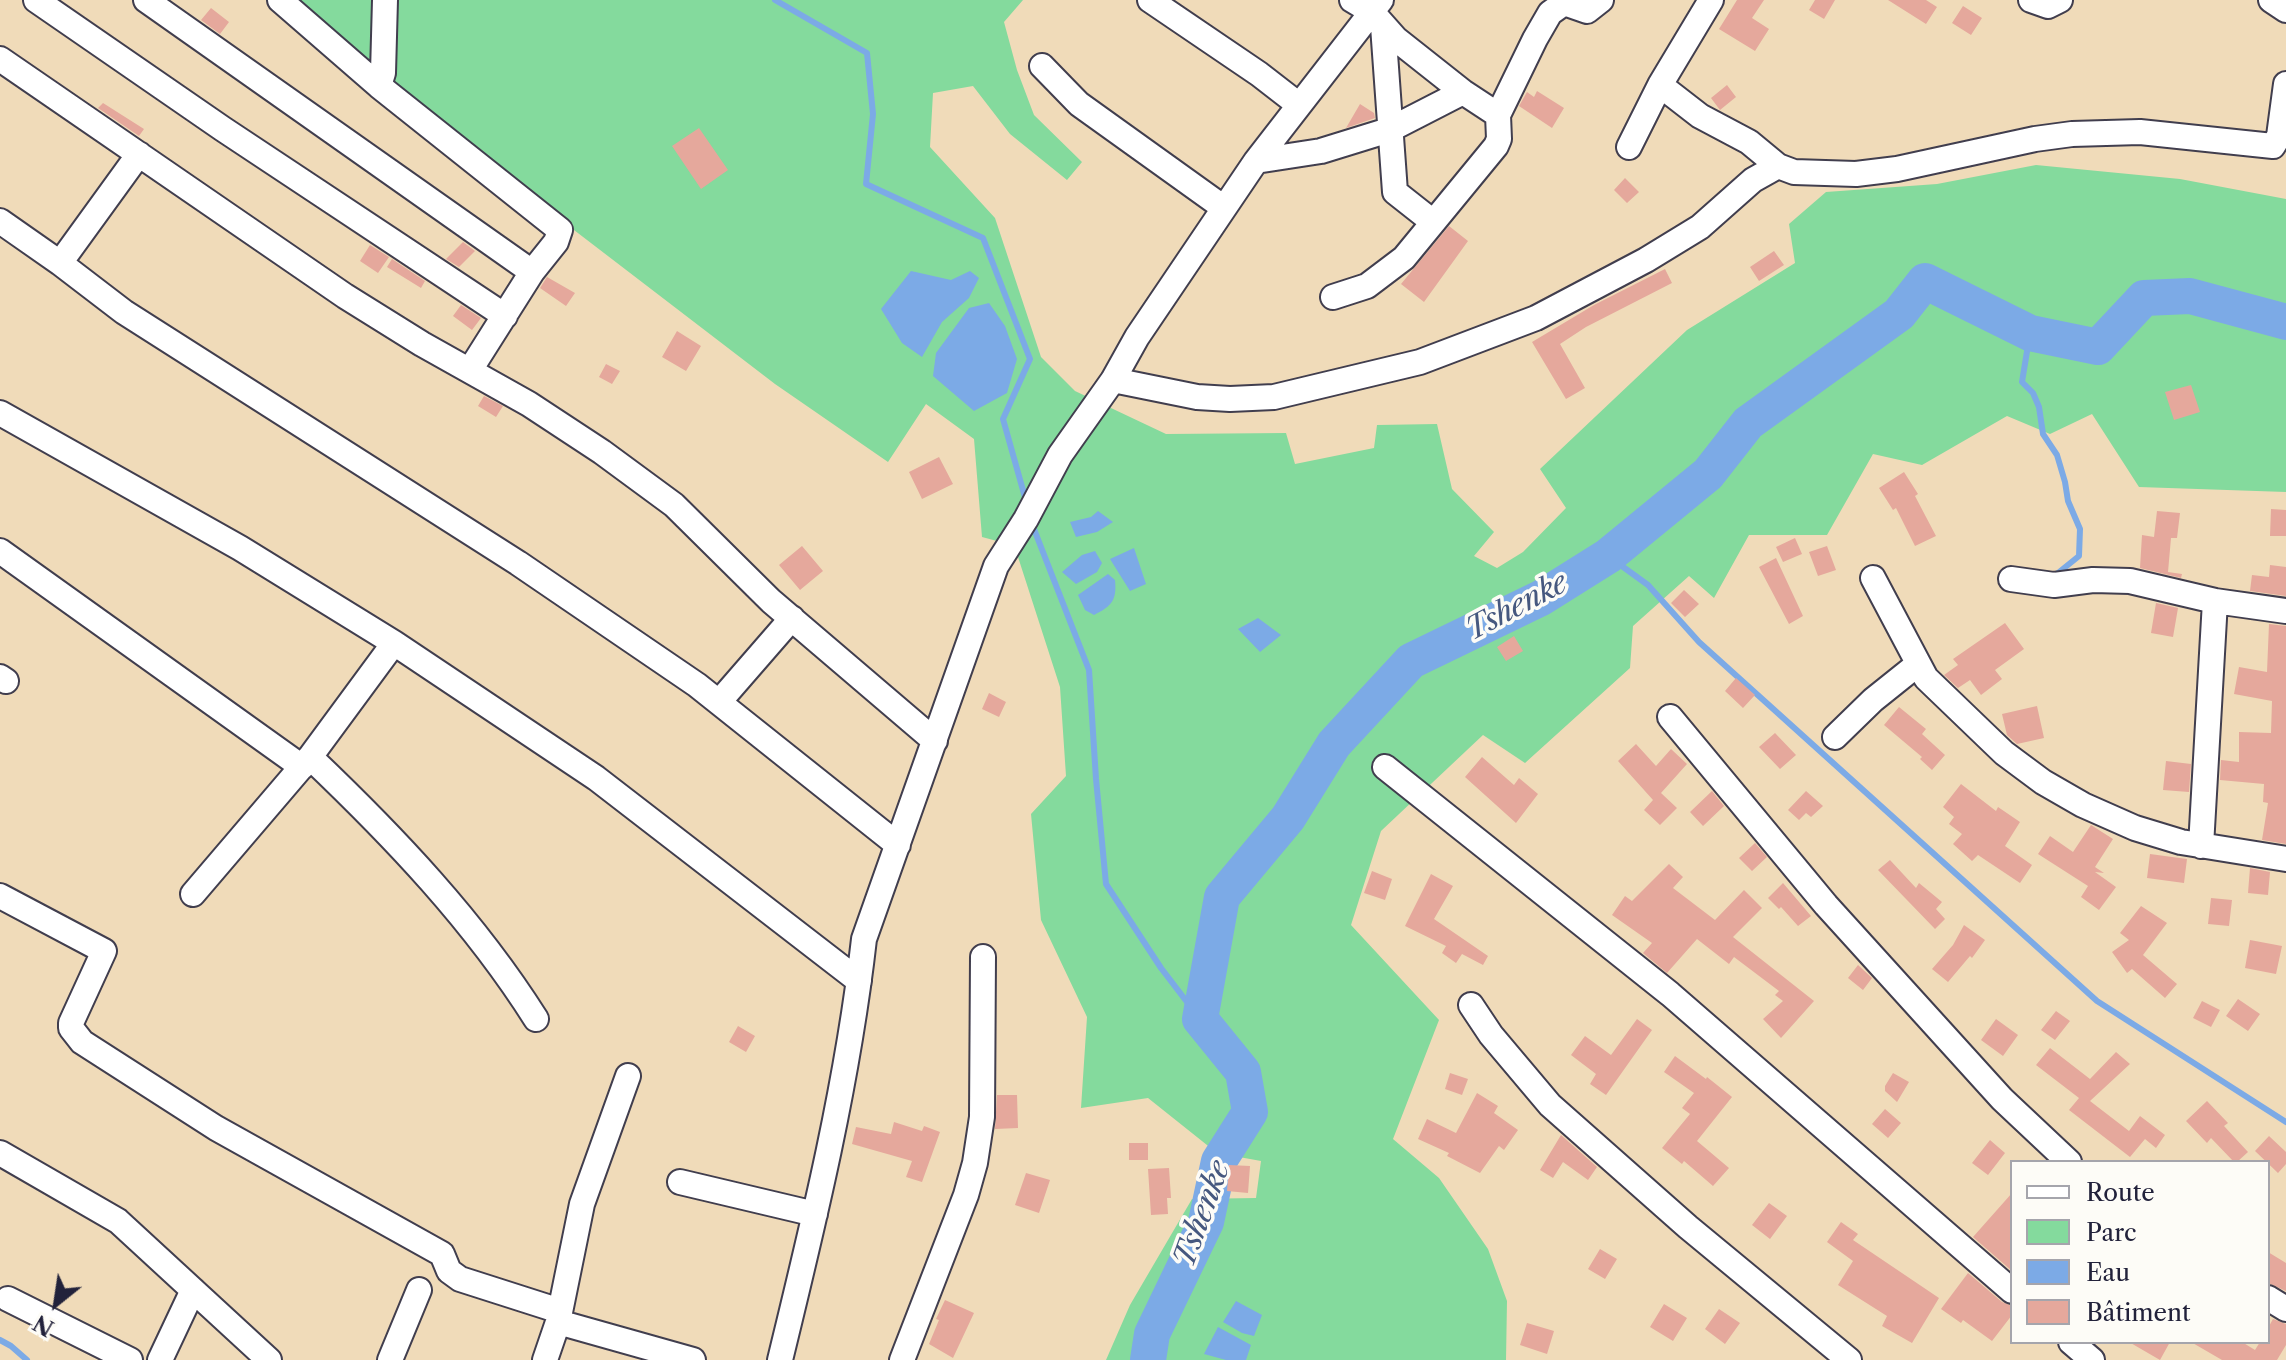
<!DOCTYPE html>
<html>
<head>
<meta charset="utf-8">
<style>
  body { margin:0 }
  #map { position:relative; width:2286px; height:1360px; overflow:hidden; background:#f0dbb9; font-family:"Libre Caslon Text",serif }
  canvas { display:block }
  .legend { position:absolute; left:2010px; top:1160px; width:260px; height:184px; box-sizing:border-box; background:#fdfcf7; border:2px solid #a5a5ac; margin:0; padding:10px 14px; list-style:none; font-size:24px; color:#22223b }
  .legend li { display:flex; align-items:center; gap:16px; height:40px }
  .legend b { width:40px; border:2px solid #a5a5ac }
  .north { position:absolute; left:16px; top:1264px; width:80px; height:80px; -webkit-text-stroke:6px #fdfcf7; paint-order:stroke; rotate:210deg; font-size:22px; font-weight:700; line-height:32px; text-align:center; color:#22223b }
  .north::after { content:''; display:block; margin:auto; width:28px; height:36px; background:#22223b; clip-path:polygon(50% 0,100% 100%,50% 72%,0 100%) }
</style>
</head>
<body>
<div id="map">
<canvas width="2286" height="1360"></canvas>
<ul class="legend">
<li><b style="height:10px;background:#fff"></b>Route</li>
<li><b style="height:22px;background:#84da9d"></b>Parc</li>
<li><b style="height:22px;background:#7caae6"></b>Eau</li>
<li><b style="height:22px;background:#e5a89c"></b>Bâtiment</li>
</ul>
<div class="north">N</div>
</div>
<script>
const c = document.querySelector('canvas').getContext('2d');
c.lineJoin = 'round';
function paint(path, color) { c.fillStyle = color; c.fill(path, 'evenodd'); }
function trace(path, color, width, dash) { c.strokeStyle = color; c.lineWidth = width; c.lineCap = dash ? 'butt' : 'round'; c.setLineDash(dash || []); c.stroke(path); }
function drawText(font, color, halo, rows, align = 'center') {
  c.font = font + ' "Libre Caslon Text",serif'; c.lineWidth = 7; c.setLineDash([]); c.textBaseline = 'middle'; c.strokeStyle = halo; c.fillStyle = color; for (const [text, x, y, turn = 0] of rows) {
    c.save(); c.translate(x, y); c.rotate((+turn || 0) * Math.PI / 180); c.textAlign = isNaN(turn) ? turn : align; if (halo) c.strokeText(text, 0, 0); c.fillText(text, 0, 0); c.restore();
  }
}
const green = new Path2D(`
  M288,0H1023L1004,22L1017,70L1034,115L1082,162L1067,180L1010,134L973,86L933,93L930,147L995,218L1041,357L1075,391L1166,434L1286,433L1295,464L1374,448L1377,425L1437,424L1452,489L1494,532L1474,556L1497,568L1523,552L1566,508L1540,469L1687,330L1795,263L1789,224L1826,192L1937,184L2036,165L2180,179L2286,199V492L2139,487L2092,414L2050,434L2007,416L1922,465L1873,454L1827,535H1749L1714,598L1689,576L1633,626L1630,668L1525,763L1483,735L1381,831L1351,925L1439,1020L1393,1139L1439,1178L1488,1249L1507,1301L1506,1360H1106L1130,1305L1192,1199L1256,1198L1261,1161L1217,1153L1148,1098L1081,1108L1087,1017L1041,920L1031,814L1066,776L1060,687L1018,557L1012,545L982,537L974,439L926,404L888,462L775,384L386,86Z`);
const water = new Path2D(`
  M911,271L951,280L970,271L979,278L969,298L942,322L922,357L902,343L881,309Z
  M989,303L1005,326L1017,359L1007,393L974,411L933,376L936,353L969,308Z
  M1098,511L1113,522L1097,532L1076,537L1070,522L1091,517Z
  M1134,548L1146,584L1130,591L1110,559Z
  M1095,551L1102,563L1097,572L1076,584L1062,572L1082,555Z
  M1108,574L1115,580C1117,600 1112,606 1094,615L1085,610L1078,595Z
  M1258,618L1281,635L1260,652L1238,629Z
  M1236,1301L1262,1315L1254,1336L1242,1333L1223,1322Z
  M1218,1327L1251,1345L1246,1360H1226L1204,1354Z`);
const stream = new Path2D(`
  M775,0L867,53L873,114L866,184L983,238L1030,359L1003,419L1026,501
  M2030,333L2022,382L2033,393L2039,407L2043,434L2057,455L2065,482L2068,501L2080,529L2079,556L2058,573
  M1032,524L1089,670L1096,779L1106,884L1161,968L1200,1019
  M1608,556L1648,585L1699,642L2097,1001L2286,1122
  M0,1340L11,1346L27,1360`);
const river = new Path2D(`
  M1148,1360L1152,1334L1206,1222L1219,1161L1250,1112L1243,1072L1200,1019L1222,897L1288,818L1334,744L1411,661L1541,598L1608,556L1708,474L1748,423L1899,314L1925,281L2030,333L2098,347L2144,298L2190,296L2286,322`);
const building = new Path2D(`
  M1737,0H1764L1752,18L1769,29L1755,51L1719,29Z
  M1815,0H1835L1824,19L1809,10Z
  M1888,0H1926L1937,7L1926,24Z
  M1963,6L1982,18L1971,35L1952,23Z
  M211,8L229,22L220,34L201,20Z
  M1727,85L1736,97L1720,110L1711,98Z
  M1537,91L1564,108L1552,128L1519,106L1527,92L1534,97Z
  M103,103L144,129L139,136L98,108Z
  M1360,104L1374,113L1375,118L1346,128Z
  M699,128L728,170L701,189L672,146Z
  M1625,178L1639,192L1627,203L1614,190Z
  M1449,226L1468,241L1424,302L1401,284Z
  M463,242L475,251L459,267L446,259Z
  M370,245L389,257L378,273L360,261Z
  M1774,251L1784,265L1759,281L1750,267Z
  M392,259L425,281L421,288L387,267Z
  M1665,269L1672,283L1586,327L1560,344L1585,388L1566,399L1532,342L1594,305Z
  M547,277L575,293L566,306L540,288Z
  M461,305L481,318L472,330L453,316Z
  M677,331L701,346L686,371L662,357Z
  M606,364L620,371L612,384L599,377Z
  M2191,385L2200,412L2174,420L2165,392Z
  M484,396L503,406L496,417L478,406Z
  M939,457L953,484L922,499L909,472Z
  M1904,472L1918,494L1915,496L1936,536L1915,546L1896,508L1893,510L1879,488Z
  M2271,509L2286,510V536H2270Z
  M2157,511L2180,513L2177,538H2171L2168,572L2182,574L2181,578L2140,568L2142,535L2154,537Z
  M1795,538L1802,554L1783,562L1776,547Z
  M802,546L823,571L800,590L779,565Z
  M1827,546L1836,570L1818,576L1809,552Z
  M1776,558L1803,616L1789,624L1759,567Z
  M2270,565L2286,567V596L2250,591L2252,575L2269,577Z
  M1684,590L1699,604L1685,617L1671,603Z
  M2156,603L2178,608L2173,637L2151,633Z
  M2005,623L2024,649L1995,670L2002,679L1981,695L1970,680L1958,688L1944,675L1958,665L1953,659Z
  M2269,624L2286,626V844L2262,840L2268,803L2263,802L2264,784L2220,780L2221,760L2239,762V732L2271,733L2272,701L2234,694L2239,667L2267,672Z
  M1514,636L1523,651L1506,661L1497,647Z
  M1736,678L1755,695L1743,708L1725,691Z
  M989,693L1006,702L999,717L982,709Z
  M2037,706L2044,738L2017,744L2007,735L2002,714Z
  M1899,707L1926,729L1922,734L1945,755L1932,770L1920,759L1922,757L1884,725Z
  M1775,733L1796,755L1780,769L1759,747Z
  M1636,744L1656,766L1671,749L1687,764L1661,793L1677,808L1660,825L1644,810L1653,800L1618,761Z
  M1482,757L1514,785L1519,778L1538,794L1516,823L1465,777Z
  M2166,761L2191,764L2189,792L2163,790Z
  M1961,784L1996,811L1998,807L2020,822L2005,846L2032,865L2020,883L1978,855L1972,861L1953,844L1962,834L1949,824L1954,817L1943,807Z
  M1712,791L1724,806L1703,826L1690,812Z
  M1806,791L1823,806L1811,817L1806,813L1799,820L1788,810Z
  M2091,825L2113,839L2095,867L2104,873L2095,872L2116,887L2099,910L2081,897L2088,886L2038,854L2050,836L2073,852Z
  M1755,843L1767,857L1752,871L1739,858Z
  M2150,854L2187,859L2184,883L2147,878Z
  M1890,860L1916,888L1919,883L1942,902L1936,909L1945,919L1935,929L1878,870Z
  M1669,864L1683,877L1673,888L1715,920L1744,890L1762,908L1733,937L1814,1001L1781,1038L1763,1019L1783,1001L1775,995L1779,991L1734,957L1729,964L1697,939L1667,973L1643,953L1652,943L1612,915L1625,896L1632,901Z
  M2250,868L2270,872L2268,895L2248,893Z
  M1372,871L1392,879L1385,900L1364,893Z
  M1431,874L1453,886L1434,919L1488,956L1483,965L1462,954L1456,963L1442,953L1446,946L1405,926Z
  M1783,883L1811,916L1798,926L1781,907L1779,909L1768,898Z
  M2211,898L2232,900L2229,926L2208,924Z
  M2141,906L2167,923L2143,955L2177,984L2165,998L2132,969L2127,973L2112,952L2129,940L2120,933Z
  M1964,925L1985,940L1972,958L1970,956L1948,982L1932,969L1953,945Z
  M2250,940L2282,946L2276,974L2245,968Z
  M1858,965L1872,978L1863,990L1848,978Z
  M2238,999L2260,1014L2248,1031L2226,1016Z
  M2202,1001L2220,1010L2211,1027L2193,1018Z
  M2056,1011L2070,1021L2055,1040L2041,1030Z
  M1637,1019L1652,1030L1606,1095L1590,1084L1596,1074L1571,1055L1585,1036L1611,1055Z
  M1996,1019L2018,1035L2003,1056L1981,1040Z
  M738,1026L755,1036L746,1052L729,1042Z
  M2050,1048L2090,1079L2116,1052L2130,1064L2090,1101L2129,1131L2140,1116L2165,1135L2156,1148L2145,1139L2130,1157L2069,1110L2079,1098L2036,1065Z
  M1675,1056L1706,1079L1707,1077L1732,1097L1697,1141L1729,1168L1713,1186L1684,1161L1682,1164L1662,1148L1690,1114L1682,1108L1694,1093L1664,1072Z
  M1450,1073L1468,1079L1462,1095L1445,1089Z
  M1893,1073L1909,1082L1897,1102L1885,1091V1086Z
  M1477,1093L1498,1106L1494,1113L1518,1130L1504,1150L1499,1146L1480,1173L1447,1156L1449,1153L1418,1139L1427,1119L1456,1133Z
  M997,1095H1017L1018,1128L995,1129Z
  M2207,1101L2228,1123L2224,1126L2248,1152L2237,1162H2234L2211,1138L2207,1143L2186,1121Z
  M1885,1109L1901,1123L1888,1138L1872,1124Z
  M894,1122L922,1131L924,1126L940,1132L922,1182L906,1177L912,1161L852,1144L856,1127L891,1134Z
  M1561,1135L1597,1167L1588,1180L1563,1162L1553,1178L1540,1170Z
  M2269,1136L2286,1152V1164L2278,1173L2255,1151Z
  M1990,1140L2005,1153L1988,1175L1972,1163Z
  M1129,1143H1148V1160H1129Z
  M1229,1165L1250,1166L1248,1193L1227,1191Z
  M1169,1168L1171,1198H1167L1168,1214L1151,1215L1148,1169Z
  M1026,1173L1050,1180L1039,1213L1015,1205Z
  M2012,1193V1271L1973,1237Z
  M1769,1203L1787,1216L1770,1239L1752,1225Z
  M1841,1222L1858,1234L1853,1240L1939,1298L1912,1343L1882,1326L1887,1316L1838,1285L1853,1261L1827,1242Z
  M1600,1249L1617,1259L1605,1279L1588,1269Z
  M2268,1252L2286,1263V1291L2268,1283Z
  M1968,1273L2002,1302L2012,1306V1315L1992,1341L1963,1320L1961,1323L1941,1309Z
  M945,1300L974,1313L953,1358L929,1344L939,1320L936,1319Z
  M1664,1304L1687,1318L1673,1341L1650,1327Z
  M1719,1309L1740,1323L1725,1344L1705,1329Z
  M2273,1319L2286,1324V1345L2277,1360H2222L2191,1342H2242L2255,1350L2260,1342H2268V1328Z
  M1527,1323L1554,1331L1547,1354L1520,1345Z
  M2129,1342H2170L2160,1360Z`);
const minor = new Path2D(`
  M36,0L223,129L505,316
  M146,0L532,272
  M280,0L379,86L560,230L556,242L532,272L470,370
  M1150,0L1259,74L1299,105
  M1352,0L1372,12L1396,39L1463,92L1498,115
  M2031,0L2048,6L2060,0
  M2271,0L2286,10
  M1383,26L1395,192L1433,222
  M0,59L345,296L422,344L529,404L602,452L674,505L771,601L935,741
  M1042,66L1079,104L1224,208
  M1660,85L1700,116L1749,142L1778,166L1794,172L1856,174L1897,169L2035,139L2072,134L2140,132L2273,146L2279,136L2286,84
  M379,86L383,73L385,0
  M1629,147L1660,85L1711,0
  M1256,161L1321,151L1389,130L1463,92
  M0,221L60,263L139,154
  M60,263L124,312L518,563L697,685L898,845
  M1333,297L1367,286L1404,258L1496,146L1499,139L1498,115L1535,39L1550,13L1564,3L1587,11L1601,0
  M1113,380L1197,397L1230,399L1274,397L1420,362L1536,318L1646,260L1700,227L1753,180L1778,166
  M0,413L240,548L394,643
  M0,551L302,767
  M1873,578L1926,678L2004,753L2043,782L2083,805L2135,828L2181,842L2286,859
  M2011,579L2054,585L2093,580L2130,581L2215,601L2286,611
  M0,677L6,681
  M719,702L792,618
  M1670,717L1826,905L2002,1099L2069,1162
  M1835,737L1873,700L1918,664
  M310,757C394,837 474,921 536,1019
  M1385,767L1670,994L2012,1291
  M2201,846L2215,601
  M193,894L310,757L394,643L596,778L859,981
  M0,896L104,951L71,1023V1028L82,1042L216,1128L442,1254L449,1271L460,1279L560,1311
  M1471,1005L1491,1035L1550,1105L1688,1227L1849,1360
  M0,1153L118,1221L269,1360
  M680,1182L815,1214
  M2268,1298L2286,1309
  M8,1299L130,1360
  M558,1322L693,1360
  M2071,1342L2092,1360
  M160,1360L193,1290
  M390,1360L419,1290
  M545,1360L558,1322L582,1204L628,1076
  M780,1360C814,1221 848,1081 864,939L996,566L1026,519L1060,455L1113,380L1137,337L1256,161L1381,0
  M902,1360L966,1195L975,1163L982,1117L983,957`);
const waterNames = [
  ["Tshenke",1517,607,-28],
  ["Tshenke",1203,1214,-70]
];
paint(green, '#84da9d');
paint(water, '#7caae6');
trace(stream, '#7caae6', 6);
trace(river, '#7caae6', 36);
paint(building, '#e5a89c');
trace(minor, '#413e4e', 28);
trace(minor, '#fff', 24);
drawText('italic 30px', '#46587f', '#fdfcf7', waterNames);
</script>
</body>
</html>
